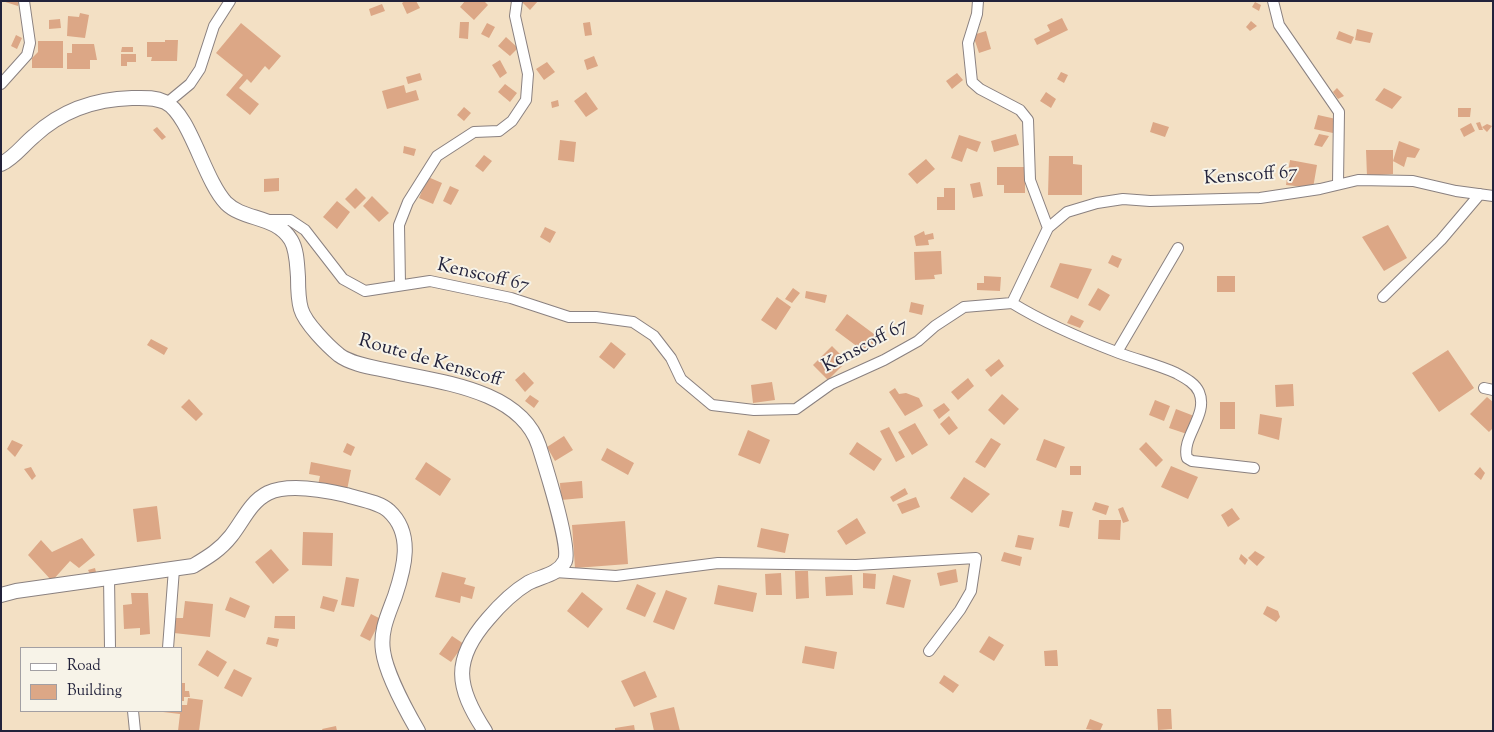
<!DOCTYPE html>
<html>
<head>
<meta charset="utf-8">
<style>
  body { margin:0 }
  #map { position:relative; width:1494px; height:732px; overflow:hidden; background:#f3e0c4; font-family:"Sorts Mill Goudy",serif }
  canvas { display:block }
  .frame { position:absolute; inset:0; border:2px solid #22223b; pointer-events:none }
  .legend { position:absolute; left:20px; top:647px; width:162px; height:65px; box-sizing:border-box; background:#f7f3e8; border:1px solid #a29fa3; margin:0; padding:6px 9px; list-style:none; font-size:15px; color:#22223b }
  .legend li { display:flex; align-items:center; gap:10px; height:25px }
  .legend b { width:25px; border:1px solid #a29fa3 }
</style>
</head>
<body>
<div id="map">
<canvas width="1494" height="732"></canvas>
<div class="frame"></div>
<ul class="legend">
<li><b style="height:6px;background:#fff"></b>Road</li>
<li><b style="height:14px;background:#dca786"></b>Building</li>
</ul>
</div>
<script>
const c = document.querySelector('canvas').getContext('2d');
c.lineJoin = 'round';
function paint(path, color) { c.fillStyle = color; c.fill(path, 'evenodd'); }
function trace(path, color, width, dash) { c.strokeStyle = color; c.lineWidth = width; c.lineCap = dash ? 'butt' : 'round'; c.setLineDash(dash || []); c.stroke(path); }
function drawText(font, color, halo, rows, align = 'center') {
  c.font = font + ' "Sorts Mill Goudy",serif'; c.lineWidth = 4; c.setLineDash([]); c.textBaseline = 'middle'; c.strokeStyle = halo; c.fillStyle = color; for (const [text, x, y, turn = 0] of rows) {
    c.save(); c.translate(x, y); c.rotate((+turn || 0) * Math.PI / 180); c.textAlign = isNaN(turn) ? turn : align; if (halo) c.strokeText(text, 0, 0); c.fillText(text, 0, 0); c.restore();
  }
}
const building = new Path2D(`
  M2,1H19L18,6Z
  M405,1H416L420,8L407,14L402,3Z
  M465,1H484L488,5L474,20L460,7Z
  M521,1H538L530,10Z
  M1255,2L1261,5L1259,11L1252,7Z
  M382,4L385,11L371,16L369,9Z
  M80,13L89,15L85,38L67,36L68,16L79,17Z
  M1062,18L1068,30L1037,45L1034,39L1050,31L1047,25Z
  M60,19L61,28L49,29V20Z
  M1251,21L1257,26L1250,31L1246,27Z
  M460,22H469L468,39L459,38Z
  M590,22L592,35L585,36L583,23Z
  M241,23L281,56L269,70L265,66L251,83L247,79L239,88L259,104L250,115L226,95L243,75L216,53Z
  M487,23L495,27L489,38L481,34Z
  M1357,29L1373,33L1370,43L1355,40Z
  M986,31L991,49L979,53L973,35Z
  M1339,31L1354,37L1351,44L1336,39Z
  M16,35L22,38L17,49L11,46Z
  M506,37L518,48L510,56L498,46Z
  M165,40H178L177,61H151L152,57H147V42H165Z
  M38,41H63V68H32V58L38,52Z
  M72,44H94L97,60H90V69H67V53H72Z
  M122,47H133V52H121Z
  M121,54H136V62H127V66H121Z
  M594,56L598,66L587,70L584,60Z
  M500,60L507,73L500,78L492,65Z
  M547,62L555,72L544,80L536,69Z
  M1061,72L1068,75L1064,83L1057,79Z
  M420,73L422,80L408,84L406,77Z
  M957,73L963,80L952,89L946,81Z
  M505,84L517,93L510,102L498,92Z
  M404,85L406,93L416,90L419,100L387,109L382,91Z
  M1337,88L1344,96L1338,99L1333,92Z
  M1384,88L1402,97L1392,109L1375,100Z
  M586,92L598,109L586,117L574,101Z
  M1046,92L1056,99L1051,108L1040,101Z
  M558,100L559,106L552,108L551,102Z
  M464,107L471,113L464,121L457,115Z
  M1458,108H1471L1470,117H1458Z
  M1318,115L1336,119L1333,133L1314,129Z
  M1153,122L1169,127L1165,137L1150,132Z
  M1480,122L1483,130H1479L1476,123Z
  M1471,123L1475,131L1464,137L1460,129Z
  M1487,124L1492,126L1487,132L1482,127Z
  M157,127L166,137L162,140L153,130Z
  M1016,134L1019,145L994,152L991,141Z
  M1319,134L1329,136L1322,147L1314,145Z
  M959,135L981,142L977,152L967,148L962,162L951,158Z
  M560,140L576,142L574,162L558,160Z
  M1399,141L1420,149L1415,158L1407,157L1404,167L1393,161Z
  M404,146L416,149L414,156L403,153Z
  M1366,150H1393V174L1367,176Z
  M484,155L492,161L483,172L475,166Z
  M1049,156H1073V164L1082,165V195H1048Z
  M926,159L935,169L917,184L908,174Z
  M1290,160L1317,165L1313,188L1286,185Z
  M997,167H1025V193H1004V185H997Z
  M428,177L442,183L433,204L419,198Z
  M279,178V191L264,192V179Z
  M980,182L983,196L973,198L970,184Z
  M450,186L459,190L451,205L443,201Z
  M356,188L366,198L355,209L345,199Z
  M944,188H955V210H937V197H944Z
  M372,196L389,213L379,222L363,206Z
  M337,201L350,212L337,229L323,217Z
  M1388,225L1407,258L1384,271L1362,237Z
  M545,227L556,232L550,243L540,237Z
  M924,231L925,235L933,233L934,239L928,240L929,245L916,246L914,236Z
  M941,251L942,274L934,275L935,279L915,280L914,252Z
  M1112,255L1122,259L1118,268L1108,263Z
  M1060,263L1092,269L1078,299L1050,287Z
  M984,276L1001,277L1000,291L977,290V283H984Z
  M1217,276H1235V292H1217Z
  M793,288L800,293L792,303L785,299Z
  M1098,288L1110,295L1100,311L1088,305Z
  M806,291L827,295L825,303L805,298Z
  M777,297L791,307L776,330L761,320Z
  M911,302L924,305L922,315L909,312Z
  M847,314L878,337L866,353L835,330Z
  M1071,315L1084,321L1080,328L1067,323Z
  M151,339L168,348L164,355L147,345Z
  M611,342L626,354L614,369L599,357Z
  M832,346L847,361L828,380L813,365Z
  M1448,350L1474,388L1439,412L1412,373Z
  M999,359L1004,366L991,377L985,370Z
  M524,372L534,383L525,392L515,380Z
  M968,378L974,386L958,400L951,392Z
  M772,382L775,400L753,403L751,385Z
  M1293,384L1294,406L1276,407L1275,385Z
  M895,388L899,394L906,393L919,398L923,406L905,416L889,392Z
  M1002,394L1019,409L1004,425L988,410Z
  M530,395L539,401L534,408L525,401Z
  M1487,397L1493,402V428L1489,432L1470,414Z
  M189,399L203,414L196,421L181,407Z
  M1155,400L1170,406L1164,421L1149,415Z
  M1220,402H1235V429H1220Z
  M944,403L950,410L939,419L933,410Z
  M1176,409L1194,416L1187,434L1169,428Z
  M1260,414L1282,418L1279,440L1258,434Z
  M949,416L958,428L949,435L940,424Z
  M915,423L928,445L912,455L898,432Z
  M889,427L905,457L896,462L880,431Z
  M748,430L770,440L760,464L738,455Z
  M564,436L573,450L555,461L547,447Z
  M991,438L1001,444L985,468L975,462Z
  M1044,439L1065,447L1056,468L1036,460Z
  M12,440L23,445L15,457L7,449Z
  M857,442L882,459L874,471L849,454Z
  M1146,442L1163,460L1156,467L1139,449Z
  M347,443L355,447L351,456L343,452Z
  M607,448L634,463L628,475L601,460Z
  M311,462L351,470L347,490L318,485L320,476L309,474Z
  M426,462L451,479L440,496L415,479Z
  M1070,466H1081V475H1070Z
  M1171,466L1198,477L1188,499L1161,487Z
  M31,467L36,476L32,480L24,469Z
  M1480,467L1485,473L1481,480L1474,474Z
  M964,477L990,494L972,513L950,498Z
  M582,481L583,498L561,500L560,483Z
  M905,488L908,494L893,502L890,497Z
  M916,497L920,507L902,514L897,504Z
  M1095,502L1109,506L1106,515L1092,510Z
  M157,506L161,539L137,542L133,509Z
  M1123,507L1129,521L1123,523L1118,509Z
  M1232,508L1240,519L1228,527L1221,515Z
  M1062,510L1073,512L1069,528L1059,526Z
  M857,518L866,533L846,545L837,531Z
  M1099,520H1121L1120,540L1098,539Z
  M625,521L628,564L575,568L572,525Z
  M761,528L789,534L785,553L757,547Z
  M303,532L333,533L332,566L302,565Z
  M1018,535L1034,538L1031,550L1015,547Z
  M82,538L95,555L79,568L70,561L52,581L28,555L41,540L52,552Z
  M271,549L289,570L273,584L255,562Z
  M1255,551L1265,557L1257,566L1248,558Z
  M1004,552L1022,557L1020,566L1001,561Z
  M1241,554L1248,560L1245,565L1239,559Z
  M95,568L97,576H91L88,570Z
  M956,569L958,582L940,586L937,573Z
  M795,571H808L809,598L796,599Z
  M442,572L466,578L464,584L475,587L472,599L461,596L460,603L435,597Z
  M781,573L782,595H766L765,574Z
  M863,573L876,574L875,589L863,588Z
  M852,575L853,595L826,596L825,577Z
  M893,575L911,580L904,608L886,604Z
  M346,577L359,579L354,607L341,605Z
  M637,584L656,593L645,617L626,609Z
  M718,585L757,593L753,612L714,604Z
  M666,590L687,598L674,630L653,622Z
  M582,592L603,609L588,628L567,611Z
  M131,593H148L150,634L140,635V628L124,629L123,605L132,604Z
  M323,596L338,600L334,612L320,608Z
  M230,597L250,606L245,618L225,610Z
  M185,601L213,604L210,637L174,633L175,618H183Z
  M1267,606L1278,611L1280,617L1276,622L1263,614Z
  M371,614L381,619L370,641L360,636Z
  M275,616H295V629L274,628Z
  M452,636L464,644L451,662L439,654Z
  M989,636L1004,645L994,661L979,652Z
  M268,637L279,639L277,647L266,644Z
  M805,646L837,652L834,669L802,663Z
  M207,650L227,662L218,677L198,665Z
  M1057,650L1058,666H1045L1044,651Z
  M234,669L252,678L242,697L224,688Z
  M645,671L657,697L634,707L621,681Z
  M944,675L959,685L953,693L939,683Z
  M181,683H185V691H189L190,697H184V701H181Z
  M188,698L203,700L199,731H178L180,714L163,712L181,711V705H187Z
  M674,707L680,731H654L650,713Z
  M1157,709H1171L1172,729L1158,730Z
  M1090,719L1103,724L1100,731L1086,729Z
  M634,725L635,731H615V728Z
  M336,726L337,731H323L322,729Z`);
const street = new Path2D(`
  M978,1L977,14L968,43L972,82L980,89L1020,110L1028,120L1030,180L1048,228
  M1273,1L1279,25L1339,112L1338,183
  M1,84L27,55L30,43L24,1
  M167,103L190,84L200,69L214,26L230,1
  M268,220H290L305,230L343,279L365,291L430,281L511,298L569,317H596L633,322L654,336L671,358L681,379L712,405L754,410L796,409L831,384L884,360L918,341L935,326L964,307L1012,303L1048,228L1067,212L1097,203L1123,199L1150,201L1260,198L1320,189L1358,180L1413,181L1456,191L1493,196
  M400,284L399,225L408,202L437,156L474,132L499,131L512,121L526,100L528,74L515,16L517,1
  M1383,297L1441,240L1480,194
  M1012,303C1046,324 1082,339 1119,353C1138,360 1158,365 1176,373C1185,378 1195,383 1199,392C1209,415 1181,437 1187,458L1192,461L1254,468
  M1117,352L1178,248
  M1484,388L1493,390
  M555,572L616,576L718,563L856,565L976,558L971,591L960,610L929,651
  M109,577L110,648
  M168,648L174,569
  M133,711L135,731`);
const secondary = new Path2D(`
  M1,164C14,158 23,145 34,136C62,110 95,99 132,98C143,98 154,97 165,102C190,114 204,180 226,203C244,221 276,215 291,240C297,250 297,265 298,277C298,287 298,299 301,309C305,323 328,346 339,355C351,364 371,367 385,370C436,382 520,388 539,446C545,465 571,547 565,561C558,575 541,576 528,583C513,592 499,606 488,619C452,660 456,687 485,731
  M1,595L16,591L193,566C208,557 220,550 231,536C243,521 250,502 268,493C289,483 324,490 346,495C359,499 380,502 389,511C414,534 404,569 395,596C388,615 380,631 383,651C386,673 407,712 418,731`);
const streetNames = [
  ["Kenscoff 67",1251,177,-4],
  ["Kenscoff 67",483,277,13],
  ["Kenscoff 67",866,347,-28],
  ["Route de Kenscoff",430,362,16]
];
paint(building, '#dca786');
trace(street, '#8a8180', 12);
trace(secondary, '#8a8180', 16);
trace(street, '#fff', 10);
trace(secondary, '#fff', 14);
drawText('19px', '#22223b', '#f7f3e8', streetNames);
</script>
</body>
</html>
